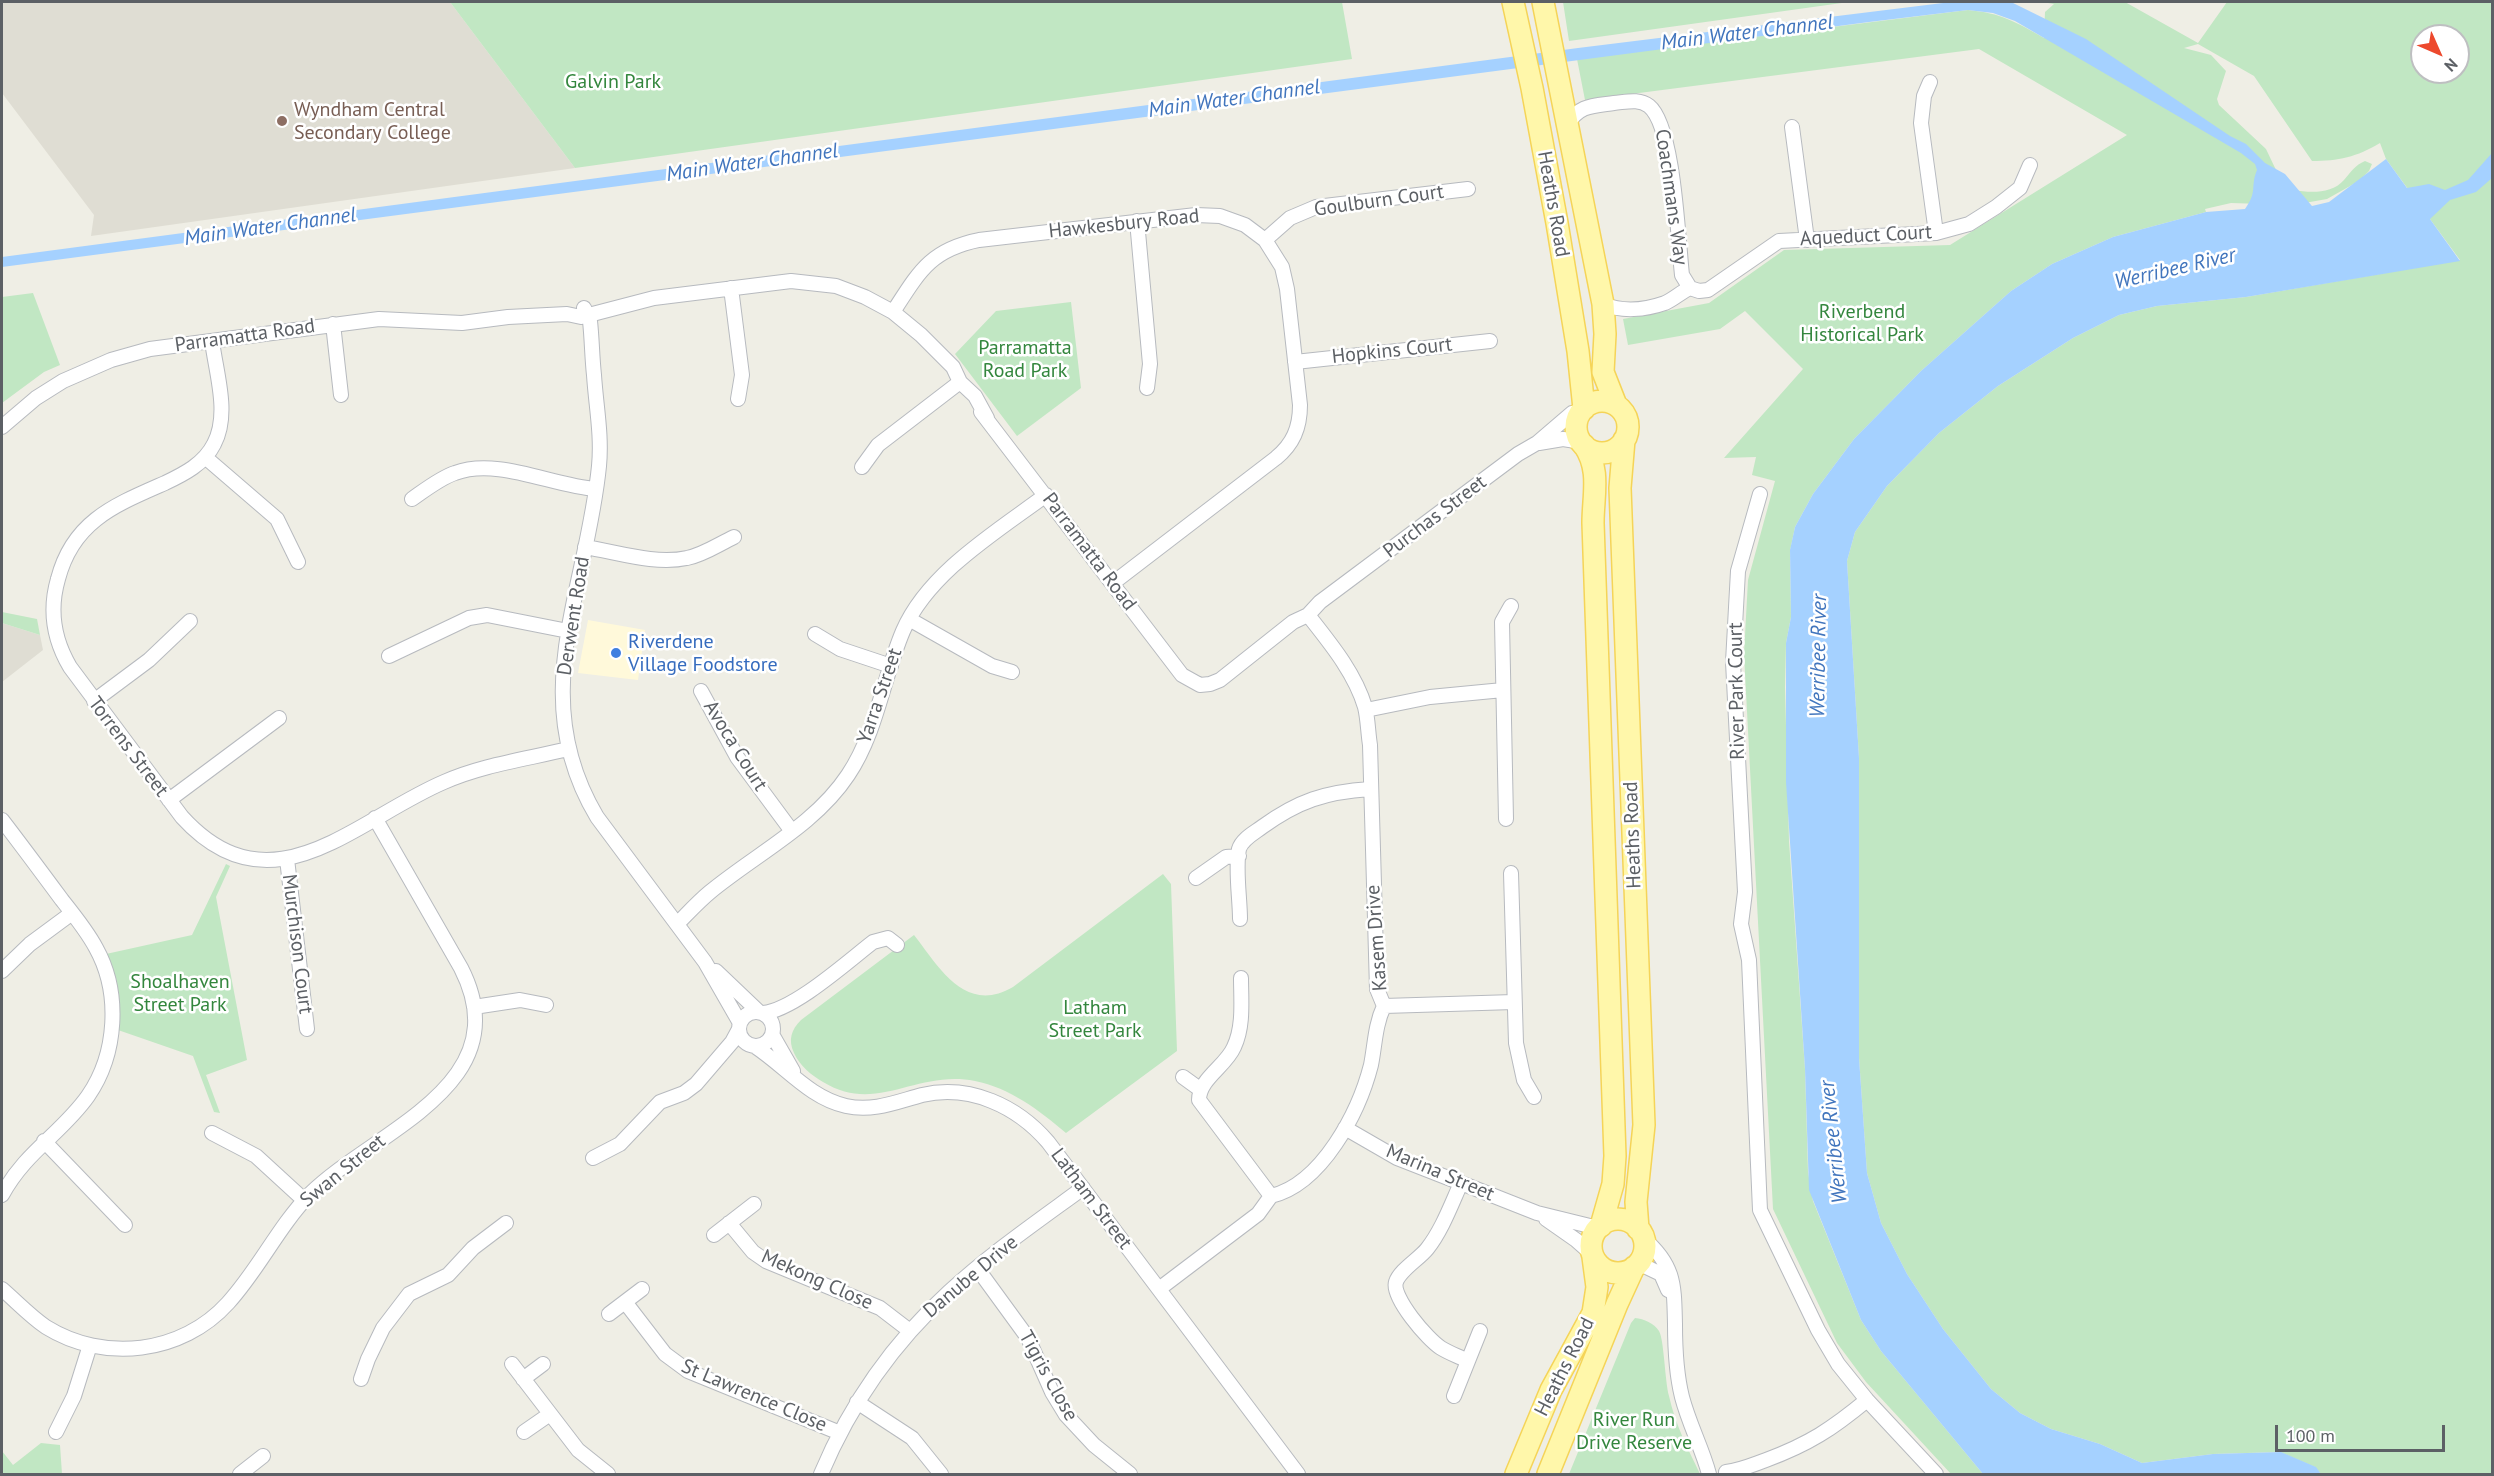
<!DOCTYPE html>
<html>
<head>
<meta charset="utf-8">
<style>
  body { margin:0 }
  #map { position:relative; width:2494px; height:1476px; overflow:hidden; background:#efeee5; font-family:"PT Sans",sans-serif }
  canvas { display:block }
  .frame { position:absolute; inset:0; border:3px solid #5c6065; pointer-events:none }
  .north { position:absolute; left:2410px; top:24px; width:60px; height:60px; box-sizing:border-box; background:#fff; border:2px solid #bebfc1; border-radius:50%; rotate:135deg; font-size:16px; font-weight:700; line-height:24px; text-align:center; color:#5c6065 }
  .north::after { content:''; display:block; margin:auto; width:21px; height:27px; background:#ed492d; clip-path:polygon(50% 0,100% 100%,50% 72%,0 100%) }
  .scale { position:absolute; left:2275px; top:1425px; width:170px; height:27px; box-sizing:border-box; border:3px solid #5c6065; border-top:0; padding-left:8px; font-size:18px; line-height:21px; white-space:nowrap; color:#5c6065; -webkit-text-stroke:4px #fff; paint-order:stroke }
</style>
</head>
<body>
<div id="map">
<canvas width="2494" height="1476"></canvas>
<div class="frame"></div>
<div class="north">N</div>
<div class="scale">100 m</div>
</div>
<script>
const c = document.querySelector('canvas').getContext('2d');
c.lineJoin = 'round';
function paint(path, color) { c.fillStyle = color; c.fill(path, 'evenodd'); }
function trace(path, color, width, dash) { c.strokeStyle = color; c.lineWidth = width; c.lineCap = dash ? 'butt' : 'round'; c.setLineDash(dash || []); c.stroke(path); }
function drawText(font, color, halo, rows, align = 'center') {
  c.font = font + ' "PT Sans",sans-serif'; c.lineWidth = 5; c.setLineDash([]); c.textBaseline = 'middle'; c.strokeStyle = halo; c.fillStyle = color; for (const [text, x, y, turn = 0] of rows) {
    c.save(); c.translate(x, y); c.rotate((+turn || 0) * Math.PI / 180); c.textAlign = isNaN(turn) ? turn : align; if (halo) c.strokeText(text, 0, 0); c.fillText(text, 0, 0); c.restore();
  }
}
const commercial = new Path2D(`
  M588,620L645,630L638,680L578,673Z`);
const education = new Path2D(`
  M2,2H450L575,168L91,236L94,215L2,93Z
  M2,623L40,635L43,650L2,682Z`);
const green = new Path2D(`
  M450,2H1342L1352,59L575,168Z
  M1563,2H1849L1569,41Z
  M2042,2H2125L2198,43L2227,2H2492V1474H2321L2315,1467L2280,1452L2213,1454L2142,1463L2100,1444L2051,1429L2020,1413L1991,1389L1943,1329L1907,1274L1881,1223L1867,1173L1859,1058V758L1847,561L1855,532L1887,486L1939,433L1998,386L2073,338L2119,315L2157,306L2246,297L2460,260L2386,159L2380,143C2357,157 2338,161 2312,161L2254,76L2198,44L2184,48L2211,55L2226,71L2217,99L2219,105L2266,149L2276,170L2294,190C2310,193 2332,194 2344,180C2351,172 2355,165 2365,161L2372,164L2369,171L2359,181L2327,199L2293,205L2231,203L2205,209L2206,212L2113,237L2052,264L2011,291L1921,371L1854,439L1813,494L1795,527L1790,551L1791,617L1786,643L1785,687L1789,841L1805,1069L1808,1172L1813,1201L1861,1320L1881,1351L1983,1474H1951L1866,1382L1837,1343L1773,1209L1744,654L1748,580L1775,481L1752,475L1756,457L1724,458L1803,369L1745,311L1720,329L1628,345L1623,319L1709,303L1784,250L1950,245L2127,135L1979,49L1585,100L1577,59L1968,10C2001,13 2016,22 2044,38L2045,12L2054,4ZM2422,36H2458V72H2422Z
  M33,293L60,365L44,372L2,403V297Z
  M1071,302L1081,388L1017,436L955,354L996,311Z
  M2,612L37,619L40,635L2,623Z
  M226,864L230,866L216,897L247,1060L206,1075L220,1113L214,1112L193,1056L118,1030V1000L106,954L192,935Z
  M1163,874L1171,884L1177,1051L1066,1133C1039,1110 1010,1088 975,1081C916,1069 877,1115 823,1082C811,1075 800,1066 794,1053C788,1040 791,1030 801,1020L914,935C939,967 965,1015 1013,987Z
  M1635,1318C1644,1319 1654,1323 1659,1331C1664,1339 1665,1382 1669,1396C1675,1424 1688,1449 1700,1474H1569L1631,1323Z
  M41,1443L60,1445L62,1474H2V1451L13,1465Z`);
const water = new Path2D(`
  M1951,2H2011L2086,39L2230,136L2246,144L2265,163L2285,174L2312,206L2329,202L2386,159L2407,188L2429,184L2445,190L2468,180L2492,153V178L2476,192L2450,200L2430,219L2460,261L2246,297L2157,306L2119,315L2073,338L1998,386L1939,433L1887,486L1855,532L1847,561L1859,758V1058L1867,1173L1881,1223L1907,1274L1943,1329L1991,1389L2020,1413L2051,1429L2100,1444L2142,1463L2213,1454L2281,1452L2316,1467L2321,1474H1983L1881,1351L1861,1320L1809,1190L1805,1069L1786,782V643L1791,617L1790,550L1795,527L1813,494L1854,439L1921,371L2011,291L2052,264L2113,237L2206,212L2245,209C2258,191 2250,187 2257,170L2255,164L2241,153L2015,21L1993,13L1968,10L1869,22L2,267V257L1578,48Z`);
const street = new Path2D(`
  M1930,82L1924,96L1921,123L1936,233
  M1567,125C1579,105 1592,106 1614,103C1626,102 1639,98 1649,106C1674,126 1678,240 1682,275L1690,288
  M1792,127L1807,240
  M1137,221L1150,364L1147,388
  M1265,240L1290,218L1316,207L1468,189
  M731,288L742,375L738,399
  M1690,288L1699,291L1708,290L1779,241L1936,233L1969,224L1996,207L2020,188L2030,165
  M1603,304C1622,312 1645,310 1665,303C1674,299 1681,292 1690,288
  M584,308L590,321C592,339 592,357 594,375C596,406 602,435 599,466C587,590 525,697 597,817L705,962L740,1023
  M893,312C919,272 930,250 979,240L1196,215L1220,216L1245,225L1265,240L1282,267L1287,289L1300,405C1300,428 1293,444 1276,458L1113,583
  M333,324L341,395
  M212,341C216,373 230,414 214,444C204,464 184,474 165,483C115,505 73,521 58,579C49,610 54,640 70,667L182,817C271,915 355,820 444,782C482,765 527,759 568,749
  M1295,362L1490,341
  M981,412L1182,675L1200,685L1210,684L1220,680L1293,622L1308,615L1320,602L1518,454L1537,443L1572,413L1582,412
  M2,427L36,398L63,381L111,360L150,349L379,319L462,323L508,317L567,314L581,317L654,298L791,281L836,286L865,297L893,312L921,335L953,367L960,382L975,396L987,418
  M1539,443L1563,439L1582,442
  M205,457L277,519L298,562
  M862,467L878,445L960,382
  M1760,494L1738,571L1733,662L1745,892L1741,924L1749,960L1760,1210L1818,1330L1838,1364L1867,1400L1936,1474
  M412,499C425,490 440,478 455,473C497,457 553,486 596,489
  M585,547C617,552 655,565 687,558C703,555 719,544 734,537
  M909,619L992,666L1012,672
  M815,634L840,649L891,666
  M389,656L469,618L487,615L568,631
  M701,691L737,757L791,830
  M94,701L149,660L190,621
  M1366,710L1430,697L1503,690
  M169,800L279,718
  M1506,819L1502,622L1511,606
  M2,820C22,846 42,873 62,900C74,915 87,931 96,948C121,993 117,1054 88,1096C62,1133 25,1152 2,1195
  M287,859L307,1029
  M1511,873L1516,1043L1524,1080L1534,1097
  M1196,878L1226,857L1239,856
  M1240,919C1240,899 1235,868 1239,849C1242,839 1254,833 1262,827C1298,801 1325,792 1370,789
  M678,923C688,913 699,901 710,892C756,854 815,825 848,775C877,732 883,678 903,631C928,573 996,532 1046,495
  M2,971L30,944L72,913
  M716,971L758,1011
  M1241,978C1241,1000 1244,1026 1234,1047C1226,1066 1199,1079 1199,1100L1271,1196
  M1384,1006L1514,1002
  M474,1007L520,1000L546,1005
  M739 1029a17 17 0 1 1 34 0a17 17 0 1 1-34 0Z
  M763,1013C794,1010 847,962 873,942L888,938L897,945
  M773,1036L793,1071
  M756,1047C786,1067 810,1098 846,1106C873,1112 896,1102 922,1095C970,1084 1017,1106 1048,1142L1298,1474
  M1183,1077L1201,1090
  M1345,1128L1397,1158L1461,1183L1537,1213L1598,1228
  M212,1133L256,1156L304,1200
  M44,1141L125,1225
  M593,1158L620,1144L660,1102L684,1093L696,1084L732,1042L739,1029
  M1461,1183C1451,1205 1442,1230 1427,1249C1419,1259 1400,1270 1396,1282C1391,1297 1428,1340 1441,1348C1449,1353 1458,1356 1466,1360
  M1546,1219L1576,1240L1593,1255
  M729,1223L753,1252L766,1261L880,1308L910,1331
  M714,1235L754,1204
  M1643,1238C1675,1265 1674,1285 1675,1324C1675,1348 1676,1373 1682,1397C1689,1424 1702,1448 1709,1474
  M1638,1263L1661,1274L1668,1290
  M977,1268L1028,1338L1052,1392L1066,1415L1094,1445L1130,1474
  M2,1289C17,1302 30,1316 46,1327C104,1363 182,1354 228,1303C259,1269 278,1227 310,1194C375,1130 521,1085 461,968L375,818
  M1159,1289L1258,1214L1271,1196C1322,1184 1359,1112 1371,1065C1375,1045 1375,1025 1384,1006L1377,989L1370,745C1368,733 1368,719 1365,707C1355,673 1330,643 1308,615
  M625,1302L665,1354L688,1371L840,1433
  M609,1314L642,1289
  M512,1364L578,1450L608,1474
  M361,1379L368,1359L383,1328L409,1294L448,1275L473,1248L506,1223
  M523,1379L543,1364
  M1454,1396L1480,1331
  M857,1402L912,1438L941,1474
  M56,1432L74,1396L90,1345
  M524,1432L550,1414
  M1726,1472C1741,1470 1752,1465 1766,1460C1809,1444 1832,1429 1867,1400
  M240,1474L263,1456
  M821,1474C850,1405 893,1343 949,1292C990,1254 1038,1221 1083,1188`);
const primary = new Path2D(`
  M1513,2L1532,88L1557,223L1578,351L1584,409
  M1543,2L1603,304L1605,334L1603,372L1616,405
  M1576 427a26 26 0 1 1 52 0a26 26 0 1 1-52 0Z
  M1624,440L1620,488L1644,1125L1636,1202L1638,1229
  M1584,445C1601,470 1593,495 1593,523L1615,1156L1613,1184L1601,1226
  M1591 1246a27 27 0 1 1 54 0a27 27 0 1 1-54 0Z
  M1516,1474L1551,1390L1593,1313L1597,1287L1593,1257
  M1548,1474L1617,1304L1634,1267`);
const markers = [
  [282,121,6,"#8d6e63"],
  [616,653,6,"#3f7fe0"]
];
const parkNames = [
  ["Galvin Park",613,82],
  ["Riverbend",1862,312],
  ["Historical Park",1862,335],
  ["Parramatta",1025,348],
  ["Road Park",1025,371],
  ["Shoalhaven",180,982],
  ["Street Park",180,1005],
  ["Latham",1095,1008],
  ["Street Park",1095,1031],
  ["River Run",1634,1420],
  ["Drive Reserve",1634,1443]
];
const educationNames = [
  ["Wyndham Central",294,110],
  ["Secondary College",294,133]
];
const streetNames = [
  ["Coachmans Way",1671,197,82],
  ["Goulburn Court",1379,201,-8],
  ["Heaths Road",1553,204,80],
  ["Hawkesbury Road",1124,224,-6],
  ["Aqueduct Court",1866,236,-3],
  ["Parramatta Road",245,336,-8],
  ["Hopkins Court",1392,351,-6],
  ["Purchas Street",1435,517,-37],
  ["Parramatta Road",1089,552,53],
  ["Derwent Road",574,616,-81],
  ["River Park Court",1737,691,-91],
  ["Yarra Street",880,696,-71],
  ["Avoca Court",735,746,58],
  ["Torrens Street",128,747,53],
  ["Heaths Road",1633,835,-92],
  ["Kasem Drive",1377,938,-94],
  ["Murchison Court",297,944,83],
  ["Swan Street",343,1171,-39],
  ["Marina Street",1440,1173,23],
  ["Latham Street",1091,1199,53],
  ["Danube Drive",971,1277,-40],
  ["Mekong Close",817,1280,24],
  ["Heaths Road",1565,1367,-63],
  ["Tigris Close",1048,1376,61],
  ["St Lawrence Close",754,1396,23]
];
const shopNames = [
  ["Riverdene",628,642],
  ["Village Foodstore",628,665]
];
const waterNames = [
  ["Main Water Channel",1747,33,-7],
  ["Main Water Channel",1234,99,-8],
  ["Main Water Channel",752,163,-8],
  ["Main Water Channel",270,227,-8],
  ["Werribee River",2175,269,-13],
  ["Werribee River",1819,656,-89],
  ["Werribee River",1834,1142,-96]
];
paint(commercial, '#fff9da');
paint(education, '#dfddd3');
paint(green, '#c1e7c3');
paint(water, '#a5d1ff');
trace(street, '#b7babf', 16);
trace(primary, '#f5d458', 24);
trace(street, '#fff', 14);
trace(primary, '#fff7aa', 21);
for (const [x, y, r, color] of markers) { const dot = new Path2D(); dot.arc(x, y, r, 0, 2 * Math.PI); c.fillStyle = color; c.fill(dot); trace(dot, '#fff', 2); }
drawText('20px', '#33863d', '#fff', parkNames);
drawText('20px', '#785e54', '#fff', educationNames, 'left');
drawText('20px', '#5c6065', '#fff', streetNames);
drawText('20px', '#366cbe', '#fff', shopNames, 'left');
drawText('italic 21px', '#4175bd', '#fff', waterNames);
</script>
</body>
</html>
